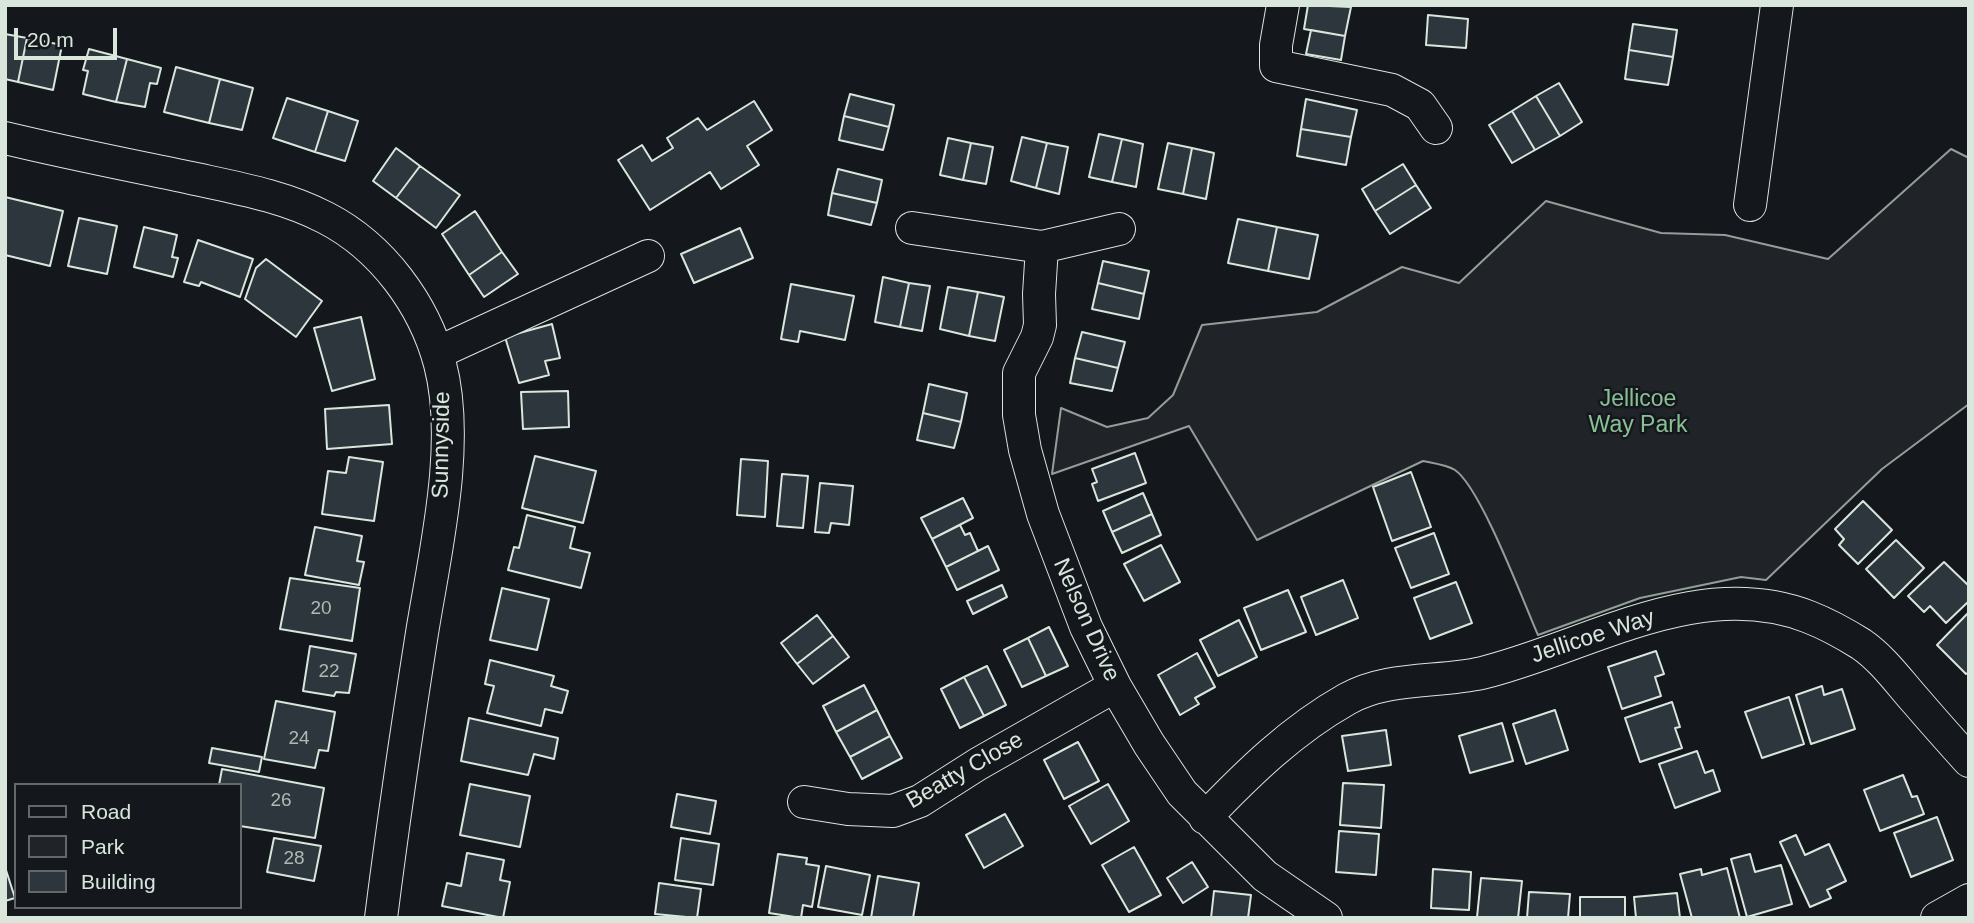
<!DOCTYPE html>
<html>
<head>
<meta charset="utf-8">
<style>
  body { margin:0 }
  #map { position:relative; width:1974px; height:923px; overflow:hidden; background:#14181c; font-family:Arial,sans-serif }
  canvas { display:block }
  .frame { position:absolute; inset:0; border:7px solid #d8e6dc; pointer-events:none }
  .legend { position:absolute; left:14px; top:783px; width:228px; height:126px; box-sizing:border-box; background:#14181c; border:2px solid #626a69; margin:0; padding:9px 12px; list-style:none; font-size:21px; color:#d8e6dc }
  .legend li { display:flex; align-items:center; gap:14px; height:35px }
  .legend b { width:35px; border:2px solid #626a69 }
  .scale { position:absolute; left:14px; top:28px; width:103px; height:32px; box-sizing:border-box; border:4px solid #d8e6dc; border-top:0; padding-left:9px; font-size:21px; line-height:24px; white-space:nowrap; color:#d8e6dc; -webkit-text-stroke:5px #14181c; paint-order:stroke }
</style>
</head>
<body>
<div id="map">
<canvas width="1974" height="923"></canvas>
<div class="frame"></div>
<ul class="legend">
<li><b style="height:9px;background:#14181c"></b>Road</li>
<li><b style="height:19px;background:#202428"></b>Park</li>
<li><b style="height:19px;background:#2c363c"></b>Building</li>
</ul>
<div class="scale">20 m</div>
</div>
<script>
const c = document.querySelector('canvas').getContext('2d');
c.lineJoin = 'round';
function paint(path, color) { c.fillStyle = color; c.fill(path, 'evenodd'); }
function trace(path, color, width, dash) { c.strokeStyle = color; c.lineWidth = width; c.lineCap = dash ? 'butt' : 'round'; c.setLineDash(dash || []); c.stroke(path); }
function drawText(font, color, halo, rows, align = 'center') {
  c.font = font + ' Arial,sans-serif'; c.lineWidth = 5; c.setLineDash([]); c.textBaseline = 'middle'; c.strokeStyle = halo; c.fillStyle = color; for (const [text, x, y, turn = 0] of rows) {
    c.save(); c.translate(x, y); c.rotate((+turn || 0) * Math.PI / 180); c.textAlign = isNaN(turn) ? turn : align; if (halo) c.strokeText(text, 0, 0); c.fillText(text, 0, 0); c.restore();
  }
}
const green = new Path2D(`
  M1951,149L1969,158V404L1882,469L1766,580L1741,577L1640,598L1538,635C1523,601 1481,488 1455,470C1447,465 1432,463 1423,461L1257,540L1189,426L1052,474L1061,408L1107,427L1148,418L1173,395L1202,325L1317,312L1402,267L1459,283L1546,201L1661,233L1725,235L1828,259Z`);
const building = new Path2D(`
  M1308,5L1351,7L1345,36L1304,29Z
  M1428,15L1468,19L1466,48L1426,45Z
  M1633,24L1677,30L1673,57L1629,50Z
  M1311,30L1345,36L1341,60L1306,54Z
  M5,34L27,38L18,82L5,79Z
  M27,38L62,45L53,90L18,82Z
  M89,49L127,59L116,102L83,94L88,71L83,70Z
  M1629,50L1673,57L1668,85L1625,79Z
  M127,59L161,68L157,84L150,83L145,107L116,102Z
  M176,67L220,79L209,123L164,112Z
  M220,79L253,88L242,130L209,123Z
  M1559,83L1582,122L1560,136L1536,96Z
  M850,94L894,105L889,127L844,116Z
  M1536,96L1560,136L1535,150L1512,111Z
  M287,98L328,111L315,152L273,138Z
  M1306,99L1357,110L1351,137L1301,129Z
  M754,101L772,130L747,146L759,165L721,189L710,172L650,210L618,160L642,145L652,161L673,148L667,138L698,118L707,130Z
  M328,111L358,121L345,161L315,152Z
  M1512,111L1535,150L1512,163L1489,125Z
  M844,116L889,127L883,150L839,140Z
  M1301,129L1351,137L1346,165L1297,156Z
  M1099,134L1122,139L1112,182L1089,177Z
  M1022,137L1047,143L1036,188L1011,181Z
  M948,138L971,143L963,180L940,175Z
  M1122,139L1143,144L1136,187L1112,182Z
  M971,143L993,147L986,184L963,180Z
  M1047,143L1068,147L1059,194L1036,188Z
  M1168,143L1192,148L1183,194L1158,189Z
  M396,148L420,166L396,198L373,181Z
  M1192,148L1214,153L1206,199L1183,194Z
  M1403,164L1416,185L1375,211L1362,189Z
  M420,166L460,195L436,228L396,198Z
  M838,169L882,180L877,203L832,193Z
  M1416,185L1431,208L1390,234L1375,211Z
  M832,193L877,203L871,225L828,215Z
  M5,197L63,211L50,266L5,255Z
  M475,211L502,252L469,275L442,234Z
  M79,218L117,226L107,274L68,266Z
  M1238,219L1277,227L1268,271L1228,263Z
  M144,227L177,235L172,257L178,258L173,277L134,267Z
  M1277,227L1318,235L1309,279L1268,271Z
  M740,228L753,258L694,283L681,254Z
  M198,240L253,259L240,297L201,282L199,286L184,282Z
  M502,252L518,274L484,297L469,275Z
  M266,259L322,301L296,337L245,299L256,268Z
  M1103,261L1149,271L1144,294L1098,283Z
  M883,277L909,283L900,327L875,322Z
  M909,283L930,286L922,331L900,327Z
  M1098,283L1144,294L1139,319L1092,309Z
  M791,284L854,296L845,340L800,331L798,342L781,339Z
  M948,287L978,292L969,336L940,329Z
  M978,292L1004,297L995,341L969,336Z
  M361,317L375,379L332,391L314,328Z
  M552,324L560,358L545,361L549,375L519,383L505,337Z
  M1082,332L1125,342L1118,368L1075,358Z
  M1075,358L1118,368L1112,391L1070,383Z
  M929,384L967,393L961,422L923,413Z
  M568,391L569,427L523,429L521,392Z
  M389,405L392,444L327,449L325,409Z
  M923,413L961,422L954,448L917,440Z
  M1135,453L1146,483L1098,501L1092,484L1097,482L1092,469Z
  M535,456L596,471L583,523L522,508Z
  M349,457L383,462L374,521L322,514L328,471L346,473Z
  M741,459L768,461L765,517L737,515Z
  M1411,472L1431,527L1392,541L1373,487Z
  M782,474L808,476L803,528L777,526Z
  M820,483L853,486L849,525L831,523L829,533L815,532Z
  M1143,493L1152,514L1112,532L1103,511Z
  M963,498L973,518L932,539L921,518Z
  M1863,501L1892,530L1858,564L1839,545L1844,539L1835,529Z
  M1152,514L1161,535L1122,553L1112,532Z
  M527,515L575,527L570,548L590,553L581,588L508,570L514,547L519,548Z
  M960,525L965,535L970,533L978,551L946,567L932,539Z
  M315,527L362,536L357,561L364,562L359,585L305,575Z
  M1434,533L1449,574L1411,588L1395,548Z
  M1896,540L1924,568L1894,598L1866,569Z
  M1161,545L1180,582L1144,601L1124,564Z
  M988,546L999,570L957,590L946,567Z
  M1944,562L1969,586V601L1946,623L1930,606L1924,612L1908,596Z
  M290,578L360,588L352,641L280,629Z
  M1343,580L1358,618L1316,635L1301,597Z
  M1456,582L1472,623L1430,639L1414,598Z
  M1002,585L1007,597L973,614L967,601Z
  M502,588L549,599L537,650L490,640Z
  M1288,590L1306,632L1261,650L1244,608Z
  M1969,612V672L1966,674L1937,645Z
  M817,615L833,636L797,664L781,643Z
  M1239,620L1257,657L1218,676L1200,640Z
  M1049,627L1068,666L1046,676L1028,638Z
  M833,636L849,657L813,684L797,664Z
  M1028,638L1046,676L1022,687L1004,650Z
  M310,646L356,654L349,693L336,692L334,696L303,691Z
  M1656,651L1664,674L1655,677L1661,696L1622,709L1608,667Z
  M1197,653L1215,687L1195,698L1199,704L1180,715L1158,675Z
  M490,660L554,676L551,686L568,691L562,713L545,709L541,726L487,713L494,686L485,684Z
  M987,666L1006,705L984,716L964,677Z
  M964,677L984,716L960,728L941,689Z
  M864,685L877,710L836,732L823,706Z
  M1822,686L1824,695L1842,689L1855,729L1811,744L1796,695Z
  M1789,697L1804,744L1762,758L1745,712Z
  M276,701L335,712L328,751L319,750L315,768L264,759Z
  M1672,702L1680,727L1675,728L1682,748L1640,762L1625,718Z
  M877,710L890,736L850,757L836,732Z
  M1555,710L1568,750L1526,764L1513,724Z
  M469,718L558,738L554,759L534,754L528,775L461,761Z
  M1502,723L1513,761L1470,773L1459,736Z
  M1386,730L1391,765L1348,771L1342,736Z
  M890,736L902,758L862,779L850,757Z
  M1078,742L1099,781L1064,799L1044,760Z
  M212,748L262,757L259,772L209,763Z
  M1697,751L1705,773L1713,770L1720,791L1675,808L1659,764Z
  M222,769L324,788L315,838L240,826V785H219Z
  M1903,775L1912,797L1917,796L1924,814L1880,831L1864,790Z
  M1343,783L1384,785L1381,828L1340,825Z
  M470,784L530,796L520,847L460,835Z
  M1108,784L1129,821L1091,844L1069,806Z
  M677,794L716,801L710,834L671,827Z
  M1005,814L1023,846L984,868L966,835Z
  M1937,817L1953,860L1911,877L1894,833Z
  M1339,831L1379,834L1376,875L1336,872Z
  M1796,835L1805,855L1829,844L1846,881L1827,890L1831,898L1810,907L1780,842Z
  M274,838L321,846L314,881L267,872Z
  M681,838L719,844L713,885L675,880Z
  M1134,847L1161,895L1129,912L1102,865Z
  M467,853L504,860L500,880L510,882L503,918L442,906L447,883L461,886Z
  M778,854L807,858L806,864L819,866L812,907L803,905L801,918L769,913Z
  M1750,854L1755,872L1781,865L1792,904L1747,917L1731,859Z
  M1192,862L1208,887L1183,903L1167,878Z
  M826,866L870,875L862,915L818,907Z
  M5,867L15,898L5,901Z
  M1727,868L1740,918H1692L1680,874L1701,869L1702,875Z
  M1433,869L1471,872L1469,910L1431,908Z
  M878,876L919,883L913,918H871Z
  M1481,878L1522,881L1518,918L1477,917Z
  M659,883L701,889L697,918L655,914Z
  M1214,891L1251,895L1248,918H1211Z
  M1529,892L1570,894L1568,918H1527Z
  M1677,893L1680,918H1636L1634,897Z
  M1580,897H1625V918H1580Z`);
const minor = new Path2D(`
  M1283,5L1276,45V66L1392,90L1420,105L1436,128
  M5,138C67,153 129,165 191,178C237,188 284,196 326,218C382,247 424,304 440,364C461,444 435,552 422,633C407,728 393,823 381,918
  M1750,205L1777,5
  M912,228L1042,247L1119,229
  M1042,247L1039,294L1040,325L1037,337L1019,373V415L1025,450L1043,514L1086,627L1115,686L1149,744L1182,793L1265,876L1326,918
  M437,353L648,256
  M804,802L848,809L893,811L920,801L978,764L1115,686
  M1205,818C1248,773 1292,730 1347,699C1388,676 1437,683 1482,673C1588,647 1698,574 1809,617C1827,624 1845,634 1861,644C1883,659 1899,682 1916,701C1934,722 1951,741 1969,761
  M1937,918L1969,900`);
const numberNames = [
  ["20",321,609],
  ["22",329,672],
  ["24",299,739],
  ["26",281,801],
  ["28",294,859]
];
const parkNames = [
  ["Jellicoe",1638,400],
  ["Way Park",1638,426]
];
const streetNames = [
  ["Sunnyside",442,445,-89],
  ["Nelson Drive",1086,620,66],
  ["Jellicoe Way",1593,637,-18],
  ["Beatty Close",965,771,-30]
];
paint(green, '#202428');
trace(green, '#939e99', 2);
paint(building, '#2c363c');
trace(building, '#d8e6dc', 2);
trace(minor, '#d8e6dc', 34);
trace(minor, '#14181c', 32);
drawText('19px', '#adbab4', null, numberNames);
drawText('23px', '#8ac095', '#14181c', parkNames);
drawText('23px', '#d8e6dc', '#14181c', streetNames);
</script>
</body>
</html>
